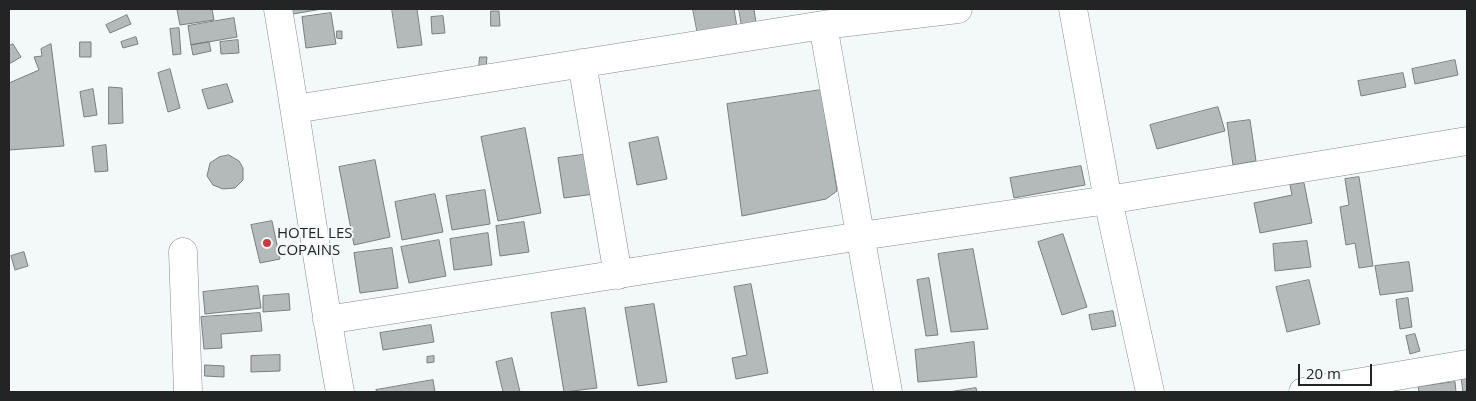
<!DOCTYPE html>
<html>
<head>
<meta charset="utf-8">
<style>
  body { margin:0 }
  #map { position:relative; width:1476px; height:401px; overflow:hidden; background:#f3f8f8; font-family:"Open Sans",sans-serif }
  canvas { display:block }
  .frame { position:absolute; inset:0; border:10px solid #232525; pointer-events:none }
  .scale { position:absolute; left:1298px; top:364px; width:74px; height:22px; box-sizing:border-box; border:2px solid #232525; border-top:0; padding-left:6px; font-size:15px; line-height:18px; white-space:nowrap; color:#232525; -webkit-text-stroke:4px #f3f8f8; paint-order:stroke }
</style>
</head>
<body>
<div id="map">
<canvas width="1476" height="401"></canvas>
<div class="frame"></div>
<div class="scale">20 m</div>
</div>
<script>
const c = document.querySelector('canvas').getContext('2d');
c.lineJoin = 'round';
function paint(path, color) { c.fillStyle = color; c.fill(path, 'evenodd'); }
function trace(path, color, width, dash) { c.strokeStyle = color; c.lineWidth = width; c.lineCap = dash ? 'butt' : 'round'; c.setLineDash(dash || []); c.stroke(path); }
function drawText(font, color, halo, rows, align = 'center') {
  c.font = font + ' "Open Sans",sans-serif'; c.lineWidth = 4; c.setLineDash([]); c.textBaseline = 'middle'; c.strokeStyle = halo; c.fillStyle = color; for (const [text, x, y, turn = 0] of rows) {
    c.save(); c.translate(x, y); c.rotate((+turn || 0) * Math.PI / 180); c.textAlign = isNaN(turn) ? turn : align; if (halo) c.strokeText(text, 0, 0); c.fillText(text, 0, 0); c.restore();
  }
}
const building = new Path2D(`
  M187,9H212L214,20L180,25L177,10Z
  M292,9H322L293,14Z
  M392,9H417L422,45L398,48Z
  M693,9H734L738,33L699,40Z
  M739,9H754L757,30L743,32Z
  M491,11H499L500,26H491Z
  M331,13L336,44L306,48L302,17Z
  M127,15L131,24L110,33L106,25Z
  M443,16L445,33L432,34L431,17Z
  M234,18L237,37L191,45L188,26Z
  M179,28L181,54L173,55L170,29Z
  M337,31H342V39L337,38Z
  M136,37L138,44L123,48L121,42Z
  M238,40L239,53L221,54L220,42Z
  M80,42H91V57H80Z
  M209,42L211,51L193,55L191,45Z
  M13,44L21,57L9,64V46Z
  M51,44L64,146L9,150V83L39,70L34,57L42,56L41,49Z
  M480,57H487L486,68L479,67Z
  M1455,60L1458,75L1415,84L1412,69Z
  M170,69L180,108L168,112L158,73Z
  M1403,73L1406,87L1361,96L1358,81Z
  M227,84L233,102L208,109L202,90Z
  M109,87L122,88L123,123L109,124Z
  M93,89L97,115L84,117L80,92Z
  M821,90L837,191L826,199L742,216L727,104Z
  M1218,107L1225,131L1157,149L1150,125Z
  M1250,120L1256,161L1233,165L1227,123Z
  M525,128L541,213L498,221L481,137Z
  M658,137L667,179L637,185L629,143Z
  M106,145L108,171L95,172L92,147Z
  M590,154L595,194L564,198L558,158Z
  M229,155L239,161L243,168V180L235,188L223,189L213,185L207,176L210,163L219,157Z
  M375,160L390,237L354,245L339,167Z
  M1081,166L1085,185L1014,198L1010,178Z
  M1359,177L1373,266L1359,268L1355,243L1346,245L1340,207L1349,205L1345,179Z
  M1304,183L1312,223L1260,233L1254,203L1292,195L1290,185Z
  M485,190L490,224L452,230L446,196Z
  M435,194L443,232L402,240L395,202Z
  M272,221L280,259L260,263L251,225Z
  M524,222L529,252L500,256L496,226Z
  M488,233L492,265L454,270L450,239Z
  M1063,234L1087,307L1062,315L1038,242Z
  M439,240L446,276L409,283L401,247Z
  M1307,241L1311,267L1275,271L1273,244Z
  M392,248L398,288L360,293L354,253Z
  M973,249L988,329L951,332L938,254Z
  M24,252L28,266L15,270L11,256Z
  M1409,262L1413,291L1380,295L1375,266Z
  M929,278L938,335L926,336L917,280Z
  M1309,280L1320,324L1287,332L1276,287Z
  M751,284L768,373L736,379L732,358L747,355L734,287Z
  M258,286L261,308L205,314L203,292Z
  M289,294L290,310L263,312V296Z
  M1408,298L1412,327L1400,329L1396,300Z
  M654,304L667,382L638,386L625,308Z
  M585,308L597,388L564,392L551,313Z
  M1113,311L1116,326L1092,330L1089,315Z
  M260,313L262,331L221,334L222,348L204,349L201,317Z
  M431,325L434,342L383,350L380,333Z
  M1415,334L1420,351L1410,354L1406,336Z
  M974,342L977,377L918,382L915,350Z
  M280,355V371L251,372V356Z
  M434,356V362L427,363V357Z
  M512,358L520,392H503L496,362Z
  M205,365L224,366V377L205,376Z
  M1467,376V392H1463L1461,378Z
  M433,380L435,392H377L376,390Z
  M1455,382L1456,392H1419L1418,387Z
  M976,388L977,392H949Z`);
const minor = new Path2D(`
  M278,9C300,136 317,265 340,392
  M1073,9L1108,200L1150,392
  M823,25L888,392
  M582,63L618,275
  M295,109L823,25L958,9
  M183,252L188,392
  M327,320L861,236L1108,200L1467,141
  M1303,392L1467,364`);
const markers = [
  [267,243,5,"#ca3b41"]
];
const poiNames = [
  ["HOTEL LES",277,234],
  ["COPAINS",277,251]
];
paint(building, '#b4b9b9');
trace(building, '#7a7e7f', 1);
trace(minor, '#878b8c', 29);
trace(minor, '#fff', 28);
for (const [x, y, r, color] of markers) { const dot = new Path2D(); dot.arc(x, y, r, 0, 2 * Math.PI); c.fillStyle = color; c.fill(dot); trace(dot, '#f3f8f8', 2); }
drawText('15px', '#232525', '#f3f8f8', poiNames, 'left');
</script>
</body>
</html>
